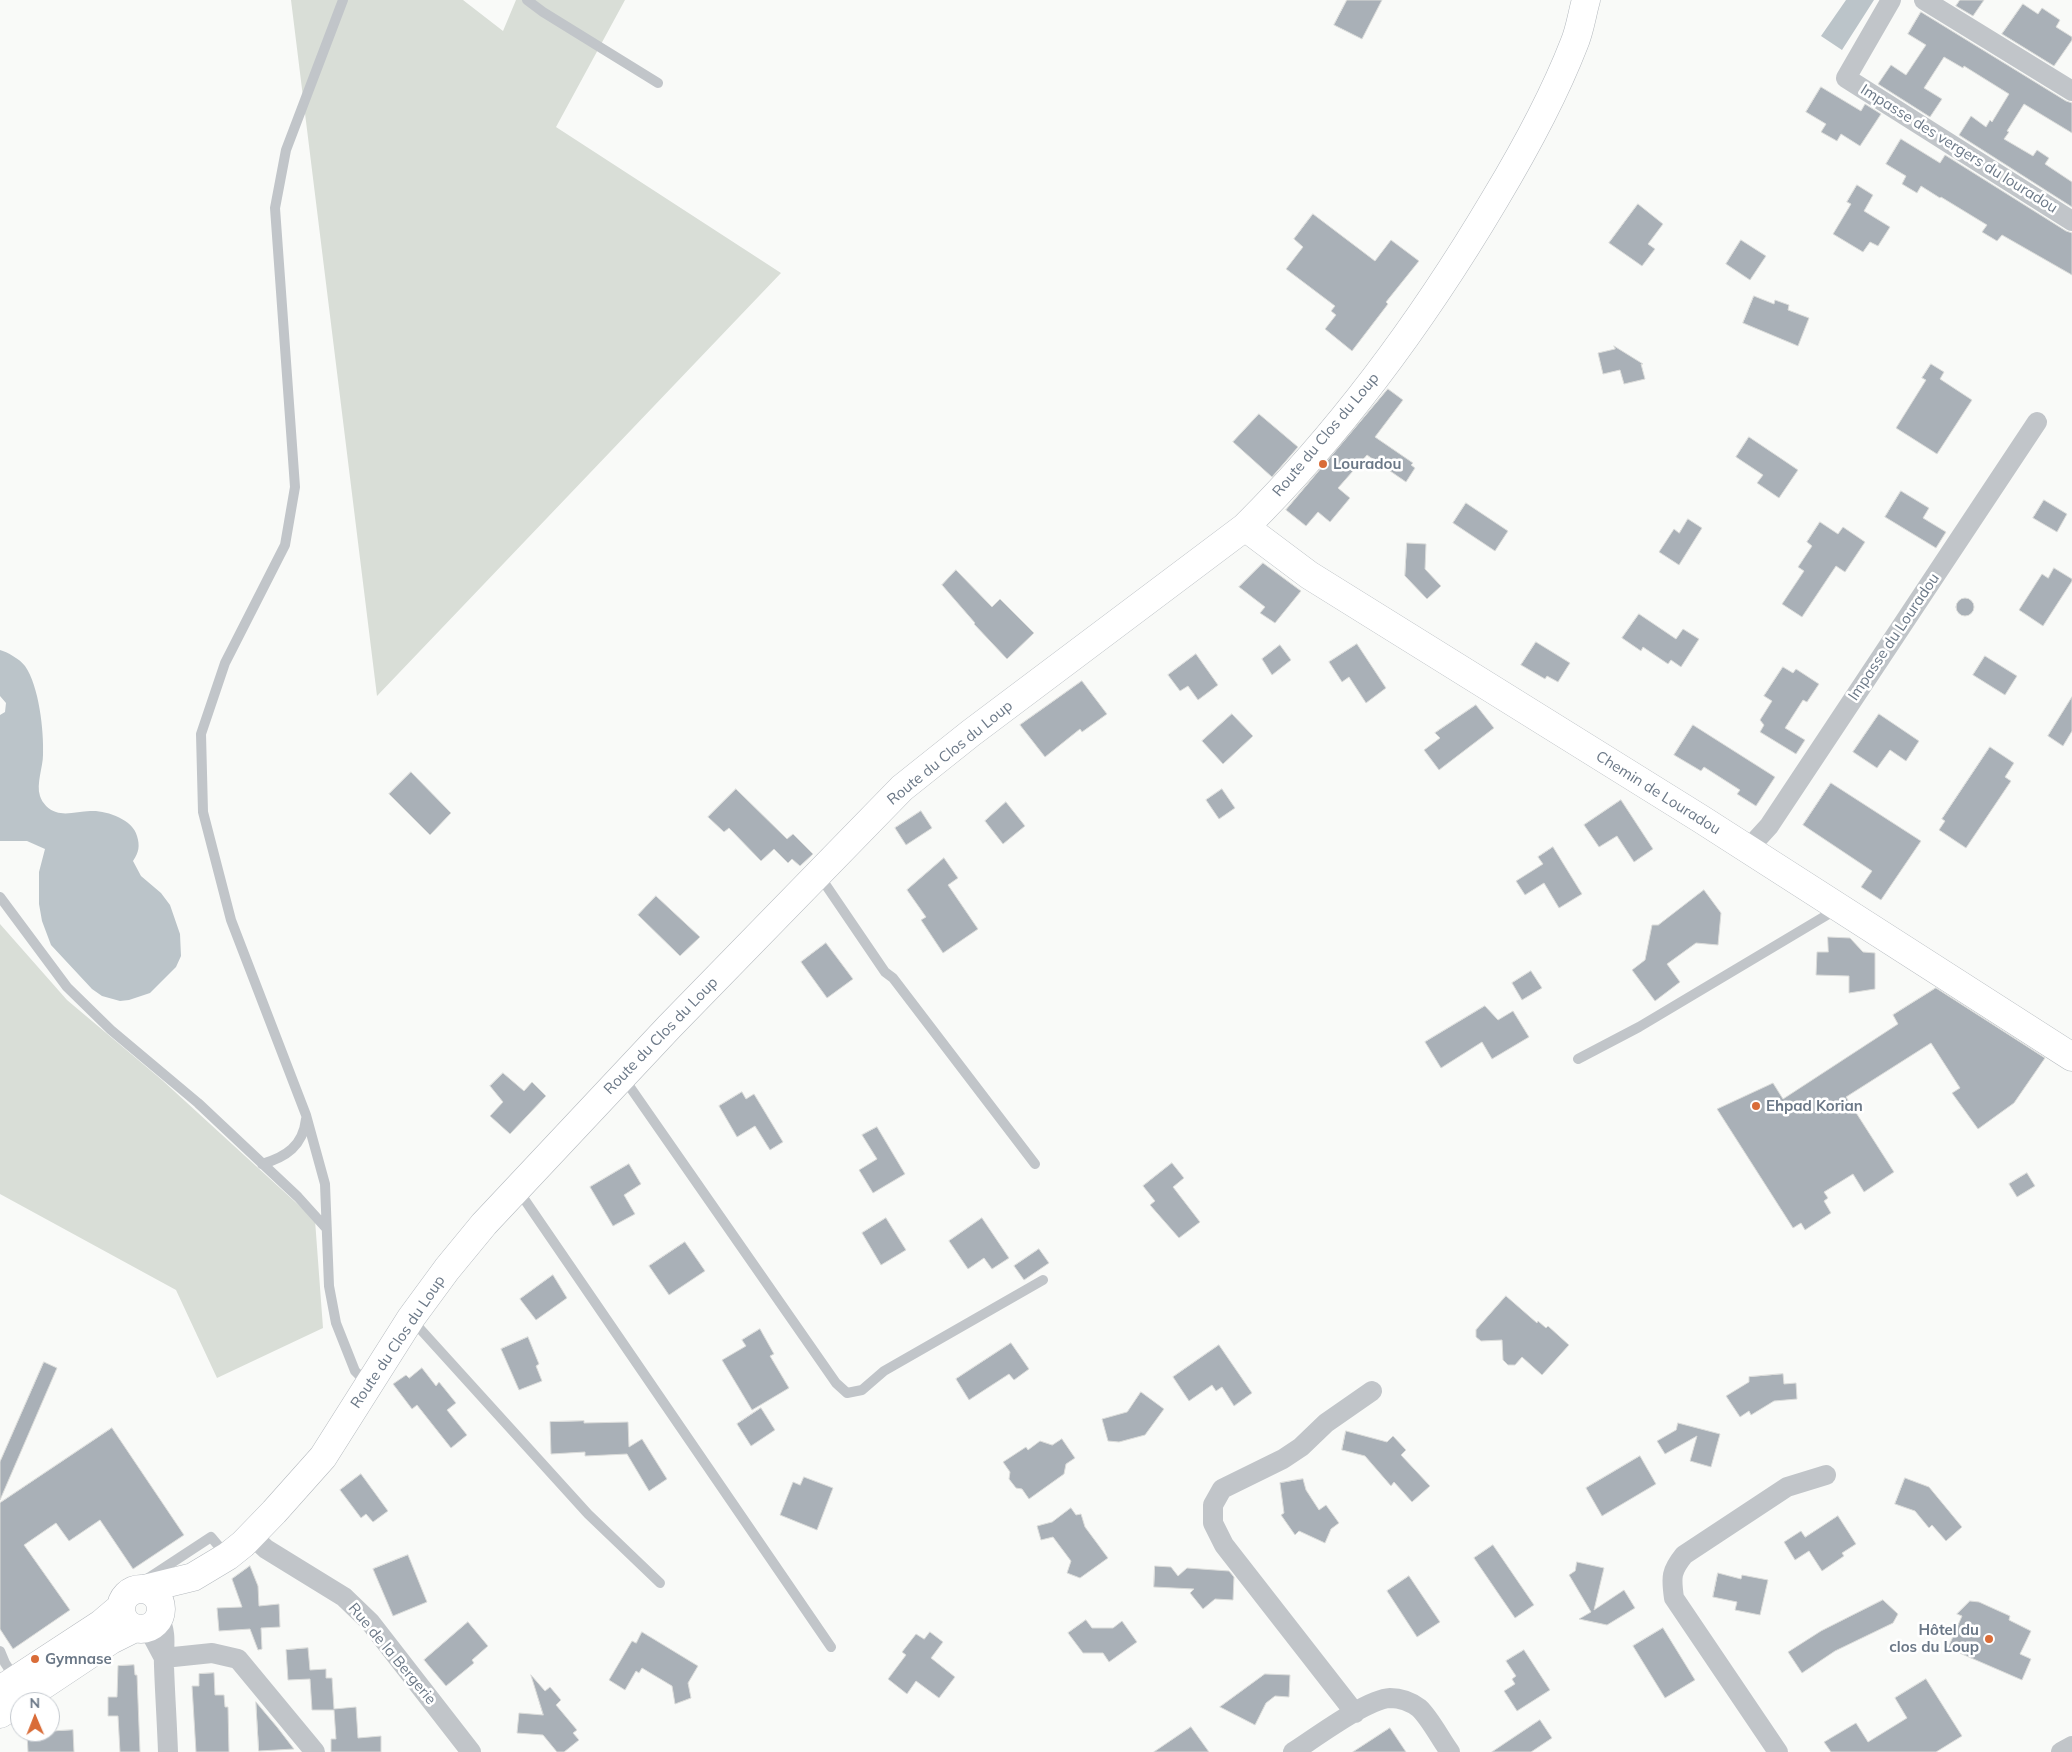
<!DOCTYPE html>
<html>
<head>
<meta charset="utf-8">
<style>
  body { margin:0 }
  #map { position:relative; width:2072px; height:1752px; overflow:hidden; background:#f9faf8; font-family:Mulish,sans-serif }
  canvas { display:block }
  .north { position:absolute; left:10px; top:1692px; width:50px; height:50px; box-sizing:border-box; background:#fff; border:1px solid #c4c9cf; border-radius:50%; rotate:359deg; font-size:14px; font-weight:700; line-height:20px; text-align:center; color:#6b7887 }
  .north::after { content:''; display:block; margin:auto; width:18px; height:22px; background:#d96c38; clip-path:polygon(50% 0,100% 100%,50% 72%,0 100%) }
</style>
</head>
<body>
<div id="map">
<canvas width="2072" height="1752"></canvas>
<div class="north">N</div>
</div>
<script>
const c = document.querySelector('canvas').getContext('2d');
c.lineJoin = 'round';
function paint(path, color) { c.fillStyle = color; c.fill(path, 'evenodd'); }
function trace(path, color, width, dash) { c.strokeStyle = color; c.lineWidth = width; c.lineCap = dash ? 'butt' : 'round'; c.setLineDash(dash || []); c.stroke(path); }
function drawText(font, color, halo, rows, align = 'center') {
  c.font = font + ' Mulish,sans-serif'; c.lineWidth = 5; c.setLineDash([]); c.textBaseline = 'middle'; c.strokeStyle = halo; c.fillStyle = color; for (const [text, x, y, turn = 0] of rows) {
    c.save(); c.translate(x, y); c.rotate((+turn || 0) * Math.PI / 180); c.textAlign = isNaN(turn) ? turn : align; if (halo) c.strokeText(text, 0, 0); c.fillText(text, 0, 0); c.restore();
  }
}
const green = new Path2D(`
  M291,0H463L503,31L516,0H625L556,127L781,273L377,696Z
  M0,924L67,1000L162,1080L315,1220L323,1328L217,1378L176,1290L0,1194Z`);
const water = new Path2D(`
  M1846,0H1874L1842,50L1821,36Z
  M0,650C7,652 20,659 25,666C39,686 44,731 43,755C43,767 36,784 40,796C42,803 49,810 56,812C68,816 81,810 93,811C108,811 133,820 137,836C140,846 139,852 133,861L141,876L161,893L170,905L180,934L181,956L176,967L150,993L129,1000L120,1001L102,996L92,989L51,945L42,921L39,904V872L45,849L27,841H0V715L5,712L6,703L0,696Z`);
const building = new Path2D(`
  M1347,0H1382L1362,39L1334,25Z
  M1960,0H1984L1973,16L1956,6Z
  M2023,4L2038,14L2042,8L2060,20L2056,27L2072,37V40L2054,66L2002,34Z
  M1921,12L2066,101L2072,103V133L2024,104L2007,131L2009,132L2004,139L2033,156L2037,150L2049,158L2045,164L2072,182V207L1959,135L1971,116L1986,127L1990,120L1992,122L2009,94L1964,66L1963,68L1944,57L1924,88L1942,99L1930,117L1878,84L1891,65L1906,75L1926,45L1908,34Z
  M1821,87L1861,111L1865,104L1881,114L1860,146L1841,134L1837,141L1821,132L1826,124L1806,112Z
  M1901,139L1940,163L1945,155L2066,231L2072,233V275L2002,235L1997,241L1982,232L1987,225L1941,197L1940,198L1921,186L1917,193L1902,184L1906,176L1886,164Z
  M1857,185L1873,195L1864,211L1890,227L1878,246L1870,242L1863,252L1833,234L1851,204L1847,202Z
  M1638,204L1663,224L1648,244L1655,249L1642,266L1609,243Z
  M1313,214L1375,261L1391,240L1419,261L1386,302L1388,304L1352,351L1325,329L1336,315L1331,311L1335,306L1286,269L1303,247L1294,239Z
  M1741,240L1766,256L1750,280L1726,264Z
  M1754,296L1774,304L1775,300L1789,305L1788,310L1809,318L1798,346L1743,323Z
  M1614,346L1643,364H1641L1645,379L1624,384L1620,370L1603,374L1598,353L1615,349Z
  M1931,364L1944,372L1940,379L1972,400L1937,454L1896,428L1926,380L1922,378Z
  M1388,389L1403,400L1375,437L1413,463L1411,465L1415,468L1406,482L1367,455L1338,488L1350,498L1330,522L1318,512L1306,526L1286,510Z
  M1259,414L1298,447L1272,477L1233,442Z
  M1749,437L1798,470L1779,498L1757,483L1763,475L1736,457Z
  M1901,491L1929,508L1923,518L1946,532L1936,548L1885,517Z
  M2044,500L2067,514L2057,532L2033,518Z
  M1466,503L1508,531L1495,551L1453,523Z
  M1688,519L1702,528L1679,565L1659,552L1674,529L1679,533Z
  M1820,522L1838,534L1843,527L1865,542L1845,572L1836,566L1802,617L1782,604L1804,571L1798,567L1812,546L1807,542Z
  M1407,543L1426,544L1425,569L1441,586L1427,599L1405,576Z
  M1263,563L1301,591L1275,623L1260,613L1265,607L1239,587Z
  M2054,568L2072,579V581L2043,626L2019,610L2042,574L2048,578Z
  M956,570L992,607L1000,599L1034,633L1007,659L974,624L975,623L942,585Z
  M1956 607a9 9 0 1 1 18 0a9 9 0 1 1-18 0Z
  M1639,614L1676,639L1683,629L1699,639L1681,667L1671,660L1668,664L1643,647L1641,651L1622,638Z
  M1536,642L1570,663L1558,682L1547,676L1545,679L1521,665Z
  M1357,644L1386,688L1366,703L1349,677L1342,682L1329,662Z
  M1280,645L1291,660L1272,675L1262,659Z
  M1196,654L1218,685L1198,700L1188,686L1180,691L1168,675Z
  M1985,656L2017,676L2005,695L1973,675Z
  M1783,667L1793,673L1796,669L1819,684L1807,702L1803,700L1785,728L1805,740L1796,754L1760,732L1764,725L1760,720L1772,701L1764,696Z
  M1082,681L1107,714L1082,732L1080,729L1045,757L1020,725Z
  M2072,697V731L2063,746L2048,736Z
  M1476,705L1494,728L1439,770L1424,750L1440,738L1435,733Z
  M1232,714L1253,736L1223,764L1202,741Z
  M1879,714L1919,741L1906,761L1890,750L1877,768L1853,752Z
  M1693,725L1775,777L1756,806L1737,794L1740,790L1704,767L1701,771L1674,755Z
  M1990,747L2014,763L2005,777L2011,781L1966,848L1939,830L1945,821L1942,819Z
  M411,772L451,813L430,835L389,794Z
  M1831,783L1921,841L1881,900L1861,887L1872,871L1803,825Z
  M736,789L787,839L793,834L813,854L800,866L792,859L788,863L774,849L761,861L729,828L724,832L708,817Z
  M1222,789L1235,808L1219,819L1206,800Z
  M1621,800L1653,849L1634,862L1617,836L1599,847L1584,825Z
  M1006,802L1025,826L1003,844L985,821Z
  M921,811L932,828L906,845L895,828Z
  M1553,847L1582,894L1559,908L1544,883L1525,895L1516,881L1543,864L1538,857Z
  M944,858L958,878L948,885L978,929L943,953L921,920L926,917L907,890Z
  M1704,890L1721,913L1718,945L1696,943L1667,964L1680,982L1655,1001L1632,970L1645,960L1652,925H1658Z
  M656,896L700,937L680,956L638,915Z
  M1828,937L1850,938L1863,952L1875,953V989L1849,993V976L1816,975L1817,952H1828Z
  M826,943L853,979L827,998L801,962Z
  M1531,971L1542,988L1522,1000L1512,983Z
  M1936,988L2045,1058L2014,1103L1978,1129L1952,1093L1960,1088L1931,1043L1846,1097L1894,1172L1864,1192L1853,1174L1824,1192L1828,1198L1824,1201L1831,1213L1805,1230L1801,1223L1793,1228L1717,1109L1773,1083L1783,1099L1898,1024L1893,1015Z
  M1485,1006L1498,1020L1513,1011L1529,1037L1492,1059L1482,1042L1441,1068L1425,1042Z
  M503,1073L524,1091L532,1082L546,1096L510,1134L490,1116L503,1102L490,1086Z
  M742,1092L746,1099L754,1094L783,1142L770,1150L755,1126L737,1137L719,1106Z
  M877,1127L905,1174L873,1193L859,1170L877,1159L862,1135Z
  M1172,1163L1184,1178L1173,1187L1200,1222L1179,1238L1150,1205L1155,1201L1143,1186Z
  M629,1164L641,1184L624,1195L635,1214L613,1226L590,1187Z
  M2027,1173L2035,1186L2017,1197L2009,1184Z
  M886,1218L906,1250L881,1265L862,1233Z
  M982,1218L1009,1258L992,1269L984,1258L968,1269L949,1241Z
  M685,1242L705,1271L669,1295L649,1266Z
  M1039,1249L1049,1263L1024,1280L1014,1266Z
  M553,1275L567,1298L536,1320L520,1299Z
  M1506,1296L1537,1323L1538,1321L1546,1328L1548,1326L1569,1345L1542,1375L1522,1357L1515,1365H1508L1503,1360L1502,1340L1481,1341L1476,1337V1330Z
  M760,1329L774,1354L770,1356L789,1388L752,1410L722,1360L746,1346L742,1340Z
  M528,1337L539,1364L536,1366L542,1381L519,1390L501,1349Z
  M1011,1343L1029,1369L1014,1380L1009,1374L969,1400L956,1379Z
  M1219,1345L1252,1393L1234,1406L1222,1387L1216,1391L1212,1385L1189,1401L1173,1377Z
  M44,1362L57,1368L0,1500V1462Z
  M422,1368L436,1386L439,1382L456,1403L447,1410L467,1435L451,1448L417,1405L412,1409L393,1384L406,1375L409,1378Z
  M1783,1374L1784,1384L1796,1383L1797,1399L1774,1401L1751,1415L1749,1411L1740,1417L1726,1396L1749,1382V1377Z
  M1141,1392L1164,1409L1145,1435L1119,1442L1108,1441L1102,1419L1127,1412Z
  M761,1408L775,1430L751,1446L737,1424Z
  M584,1421V1423L628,1422L629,1447L642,1439L667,1479L649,1491L627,1454L585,1456V1452L551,1454L550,1422Z
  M1678,1423L1720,1434L1711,1467L1690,1461L1697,1436L1665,1454L1657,1441L1676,1430Z
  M112,1428L184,1535L133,1569L100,1520L69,1541L56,1523L24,1545L70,1610L13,1649L0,1629V1503Z
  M1346,1431L1387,1442L1393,1436L1406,1450L1401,1455L1430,1486L1412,1502L1394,1482L1391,1486L1365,1456L1342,1450Z
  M1062,1439L1075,1458L1066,1464L1064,1474L1029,1499L1022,1489L1016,1488L1009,1479L1010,1472L1003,1462L1026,1447L1028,1450L1040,1441L1052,1445Z
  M1640,1456L1656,1484L1602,1516L1586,1488Z
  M361,1474L388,1511L373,1522L366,1514L361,1518L340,1490Z
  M804,1477L833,1488L817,1530L780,1515L793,1482L800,1485Z
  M1905,1478L1929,1487L1962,1527L1946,1541L1932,1525L1929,1528L1915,1511L1895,1504Z
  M1303,1479L1306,1490L1319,1510L1326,1505L1339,1523L1331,1529L1325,1543L1299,1531L1295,1535L1281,1515L1284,1513L1280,1483Z
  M1071,1508L1076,1515L1081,1514L1085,1527L1108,1558L1080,1578L1067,1573L1071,1561L1053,1537L1041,1540L1037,1526L1052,1522Z
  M1838,1516L1856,1544L1842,1553L1844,1556L1822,1571L1809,1551L1795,1560L1784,1542L1801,1531L1805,1537Z
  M1493,1545L1534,1605L1515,1618L1474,1558Z
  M408,1555L427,1602L393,1616L373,1569Z
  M1577,1562L1604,1568L1594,1610L1624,1590L1635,1608L1607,1625L1579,1619L1591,1612L1569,1575L1575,1571Z
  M250,1566L258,1586L259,1606L279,1604L280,1627L261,1628L262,1649L258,1650L250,1629L219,1631L217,1608L242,1607L232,1579Z
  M1155,1566L1171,1567L1178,1576L1187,1568L1229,1571L1234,1577L1233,1600L1215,1599L1203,1609L1190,1593L1194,1589L1154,1587Z
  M1718,1573L1741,1579L1742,1575L1768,1580L1760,1615L1735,1610L1737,1602L1713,1597Z
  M1409,1576L1440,1622L1417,1637L1387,1591Z
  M1883,1600L1898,1614L1893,1623L1835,1651L1802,1673L1788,1652L1821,1631Z
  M1970,1601L1979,1602L2010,1616L2009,1620L2031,1631L2020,1654L2031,1659L2022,1680L1948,1648L1962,1616L1957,1614Z
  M1086,1620L1092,1628H1113L1122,1621L1137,1642L1109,1662L1103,1653H1083L1068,1633Z
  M468,1622L488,1646L472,1660L474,1663L446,1686L424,1660Z
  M1663,1628L1695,1680L1665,1698L1633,1646Z
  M642,1632L698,1666L688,1683L691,1698L675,1704L672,1686L642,1668L639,1673L636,1671L625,1690L609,1680L632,1641L636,1643Z
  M930,1632L943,1642L931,1658L955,1677L939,1698L916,1681L907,1694L888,1679L906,1655L902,1652L916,1634L924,1639Z
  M308,1648L310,1670L326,1669V1678H332L334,1709L356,1707L358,1738L381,1736V1752H331V1739H336L334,1710H312L310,1679L288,1680L286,1650Z
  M1524,1650L1550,1690L1517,1711L1504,1691L1515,1684L1512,1679L1516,1676L1506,1661Z
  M134,1665L135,1675H137L140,1752H120L118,1716H108V1697H117L118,1666Z
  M214,1673L215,1695H224L225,1707H228L229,1752H196L192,1686H199V1674Z
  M1265,1674L1290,1675L1289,1697L1275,1696L1266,1703L1255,1725L1220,1707Z
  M531,1675L545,1691L550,1687L561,1700L556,1705L577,1730L573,1733L579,1740L564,1752H557L543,1735L517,1733L519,1713L543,1715Z
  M1926,1679L1962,1736L1936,1752H1831L1824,1742L1856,1723L1868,1742L1907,1718L1895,1698Z
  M256,1702L277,1727L294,1749L259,1751Z
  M1540,1720L1552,1738L1531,1752H1492Z
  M1191,1727L1209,1752H1154Z
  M1390,1728L1406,1752H1353Z
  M73,1730L74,1752H28L27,1733Z`);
const lane = new Path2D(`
  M343,0L286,150L275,208L295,487L285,545L225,663L201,734L203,812L231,920L306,1115L325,1184L329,1286L336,1323L355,1371L367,1383
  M527,0L543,12L658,83
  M819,875L885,972L893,978L1035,1164
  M0,897L67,987L111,1030L198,1103L298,1197L326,1228
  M1578,1059L1639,1027L1837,909
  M623,1077L836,1383L847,1393L862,1390L884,1371L1043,1280
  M262,1164C286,1157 303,1146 306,1119
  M518,1190L831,1647
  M412,1320L588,1514L660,1583
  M147,1579L211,1537L227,1556
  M0,1651L5,1663L15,1678`);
const street = new Path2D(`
  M1891,0L1846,78L2072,221
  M1924,0L2072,91
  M1748,849L1769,826L2037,422
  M252,1536L266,1549L344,1597L370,1622L471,1752
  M159,1617C168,1636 163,1647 164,1666C165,1695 167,1723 168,1752
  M148,1628L164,1658
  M164,1658L212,1653L238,1659L315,1752
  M1355,1713L1224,1545L1213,1523V1505L1222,1489L1283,1459L1301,1447L1326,1423L1372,1391
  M1293,1752C1315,1738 1367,1699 1390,1698C1400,1698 1411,1702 1419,1708C1430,1718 1441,1740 1450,1752
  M1778,1752L1674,1598C1671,1577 1671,1571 1684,1555L1787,1487L1826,1475
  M2061,1752L2072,1746`);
const secondary = new Path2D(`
  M1245,527L1309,575L1701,819L2072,1057
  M144,1589L193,1577L228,1556L243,1544L274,1512L323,1457L411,1318L447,1269L484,1224L669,1027L902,788L971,733L1245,527C1343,430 1425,317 1495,199C1525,149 1553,98 1574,44C1580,30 1582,14 1586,0
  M121 1609a20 20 0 1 1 40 0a20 20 0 1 1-40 0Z
  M0,1690L101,1624L121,1607
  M0,1714L111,1640L135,1628`);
const markers = [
  [1323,464,5,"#d96c38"],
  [1756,1106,5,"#d96c38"],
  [1989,1639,5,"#d96c38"],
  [35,1659,5,"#d96c38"]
];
const streetNames = [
  ["Impasse des vergers du louradou",1959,149,32],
  ["Route du Clos du Loup",1326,435,-50],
  ["Impasse du Louradou",1894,637,-56],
  ["Route du Clos du Loup",950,753,-39],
  ["Chemin de Louradou",1658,793,32],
  ["Route du Clos du Loup",661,1036,-46],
  ["Route du Clos du Loup",398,1342,-56],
  ["Rue de la Bergerie",392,1654,50]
];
const poiNames = [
  ["Louradou",1333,464],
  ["Ehpad Korian",1766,1106],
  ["Hôtel du",1979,1630,"right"],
  ["clos du Loup",1979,1647,"right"],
  ["Gymnase",45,1659]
];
paint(green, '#d9ded7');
paint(water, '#bbc4c9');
paint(building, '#a9b0b7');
trace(building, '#dbdcda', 1);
trace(secondary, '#b4b9be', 29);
trace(lane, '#c1c5c9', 10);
trace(street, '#c1c5c9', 20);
trace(secondary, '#fff', 28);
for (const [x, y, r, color] of markers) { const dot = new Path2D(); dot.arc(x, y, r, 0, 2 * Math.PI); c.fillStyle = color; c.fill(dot); trace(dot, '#fff', 2); }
drawText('15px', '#6b7887', '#fff', streetNames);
drawText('bold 15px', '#6b7887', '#fff', poiNames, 'left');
</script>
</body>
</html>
